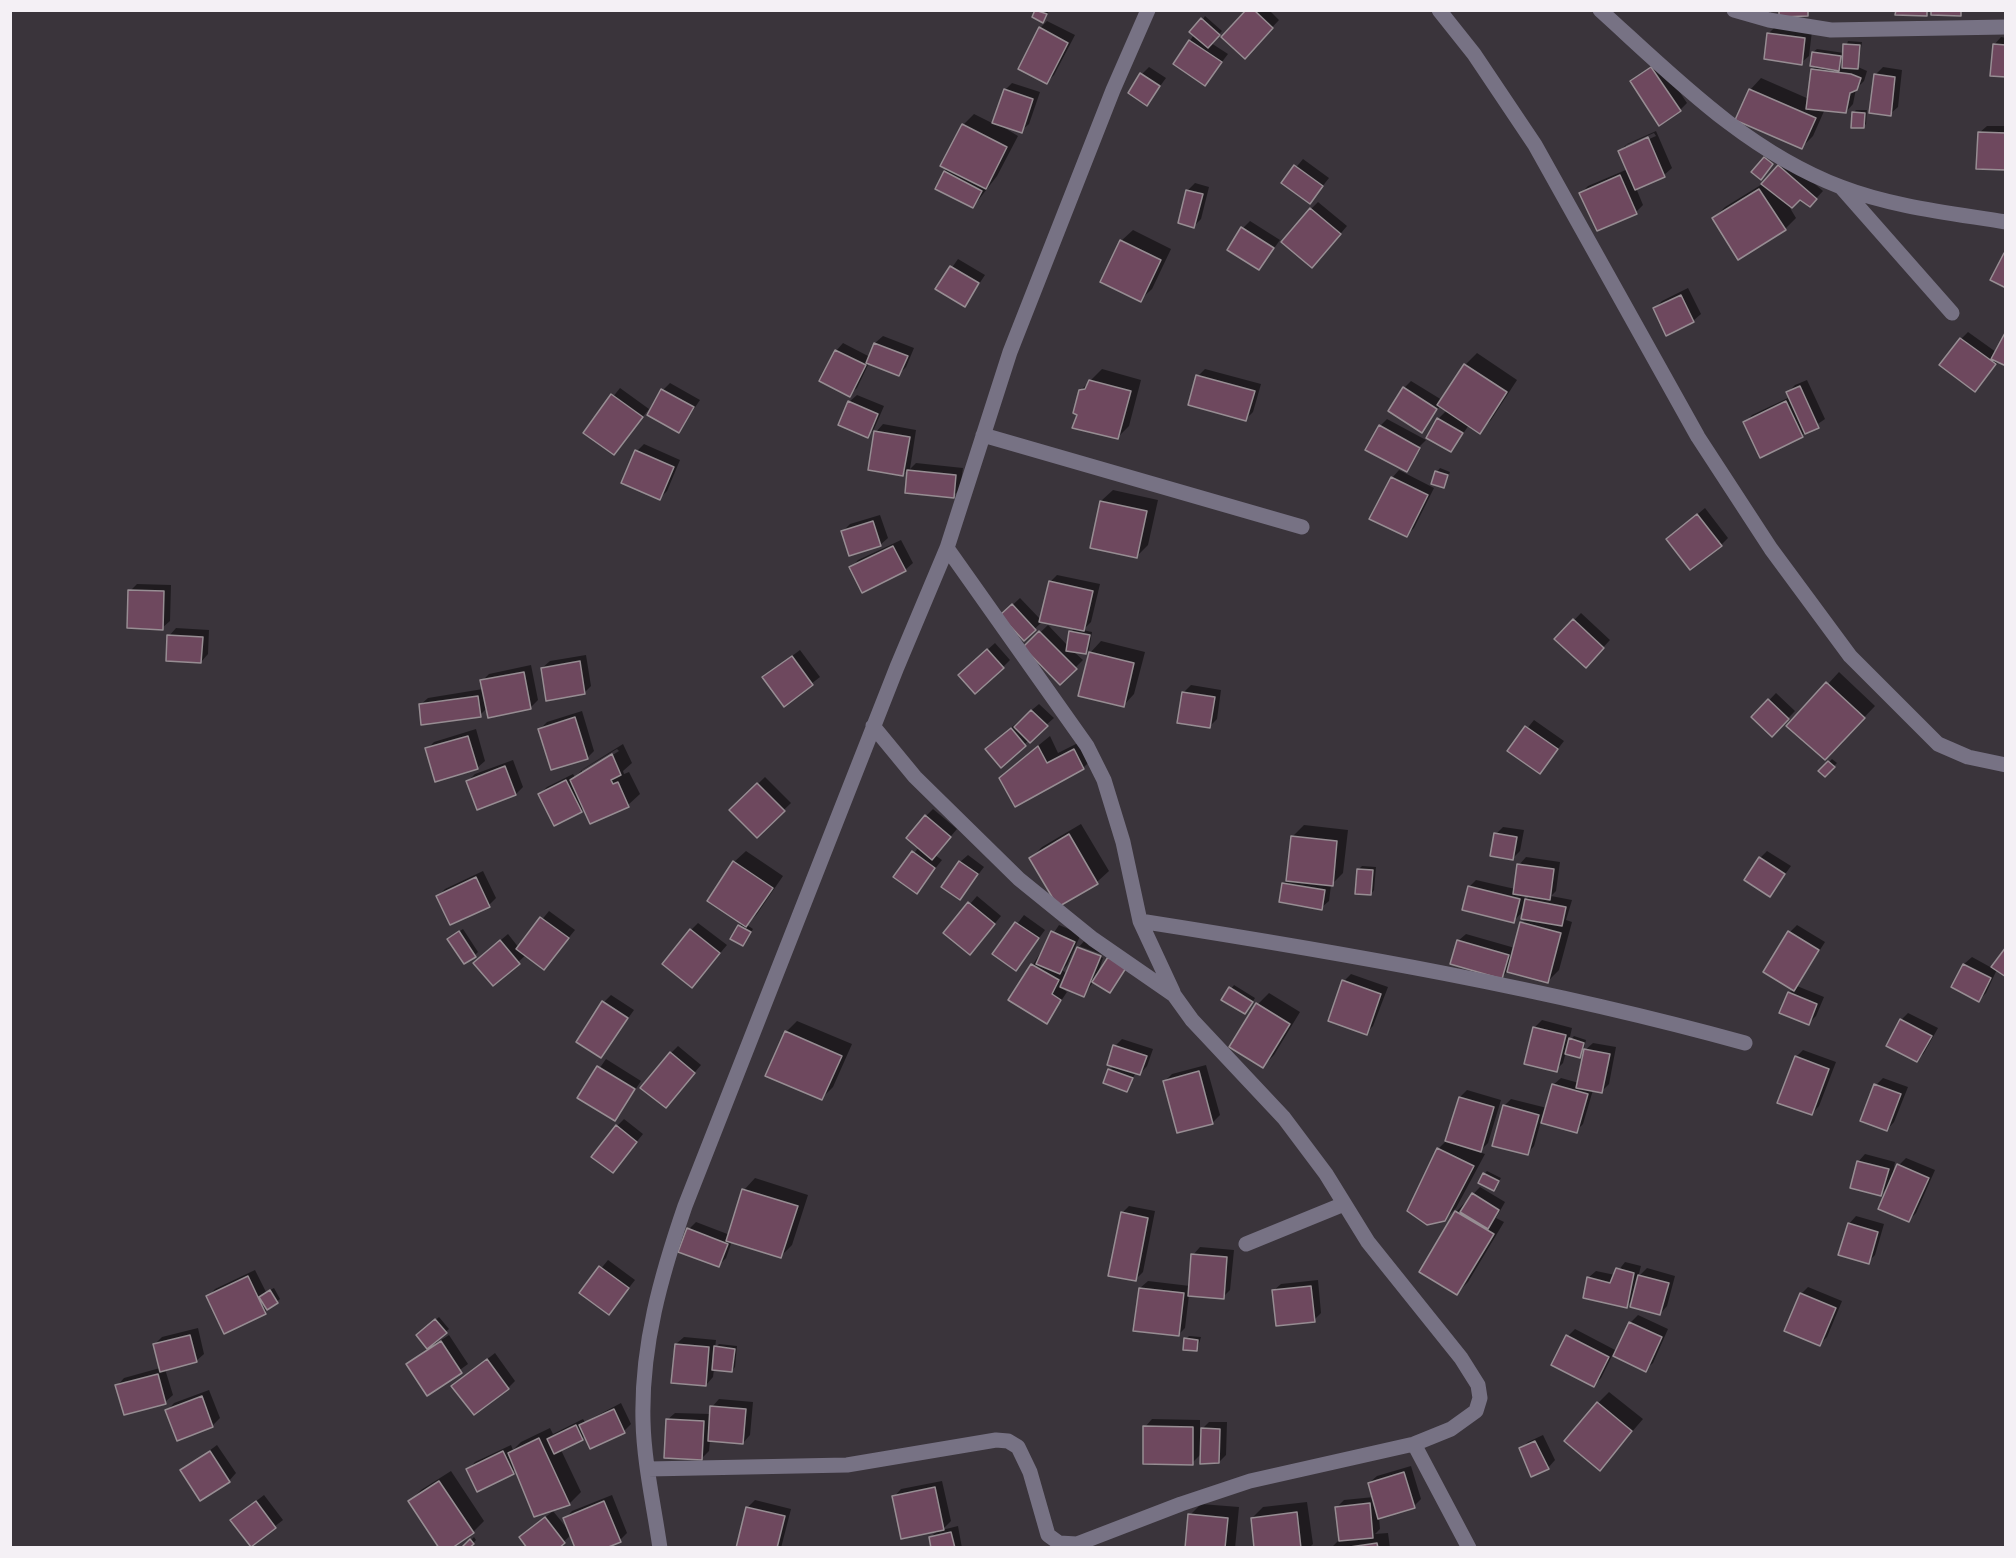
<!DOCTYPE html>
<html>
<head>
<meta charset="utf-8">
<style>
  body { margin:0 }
  #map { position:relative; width:2016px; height:1558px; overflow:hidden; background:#3a343b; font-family:Arial,sans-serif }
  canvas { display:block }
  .frame { position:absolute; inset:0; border:12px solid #f4f0f5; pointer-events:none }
</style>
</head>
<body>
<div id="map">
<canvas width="2016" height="1558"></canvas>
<div class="frame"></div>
</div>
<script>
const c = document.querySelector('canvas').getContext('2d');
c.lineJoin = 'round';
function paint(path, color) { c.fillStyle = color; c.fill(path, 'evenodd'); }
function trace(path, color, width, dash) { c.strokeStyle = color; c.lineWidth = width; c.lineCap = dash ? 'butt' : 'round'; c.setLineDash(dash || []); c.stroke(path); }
const shadow = new Path2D(`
  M1037,10L1049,11L1043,21L1034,17Z
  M1248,10H1269L1279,20L1252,49Z
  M1205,16L1222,31L1211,43L1228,54L1205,84L1190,41Z
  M1047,21L1075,35L1054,75L1047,82L1040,28Z
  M1776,26L1812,31L1809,56L1801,63L1769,33Z
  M2001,37L2006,38V76L1994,45Z
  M1848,41L1862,42L1858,67L1867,71L1864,81L1856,89L1853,104L1846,112L1825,109L1813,136L1802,147L1750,90L1761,78L1809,99L1812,70L1816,66L1813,52L1817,49L1844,53Z
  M1659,61L1687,103L1680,110L1632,81Z
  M1149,67L1166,78L1147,104L1142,74Z
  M1883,67L1902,70L1898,107L1890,114L1876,74Z
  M1012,83L1040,92L1029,124L1021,131L995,122L1018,136L997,176L973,207L945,172L963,125L974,114L994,124L1005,90Z
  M1856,110H1867L1866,124L1863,127L1853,113Z
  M1987,126H2006V168L1979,133Z
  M1656,131L1672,168L1664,175L1636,188L1643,205L1636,212L1581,193L1588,186L1628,169L1620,151L1627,144ZM1654,133L1656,136L1626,149V145Z
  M1303,159L1329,178L1310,202L1283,183Z
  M1786,159L1823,191L1810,205L1800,198L1790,208L1796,218L1785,229L1714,218L1725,207L1764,183Z
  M1195,183L1209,187L1201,219L1194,226L1179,222L1188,190Z
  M1318,202L1347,226L1319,259L1311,209Z
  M1250,221L1280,240L1259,269L1243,228Z
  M1133,230L1171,249L1152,289L1140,300L1121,241Z
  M958,259L985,275L965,305L937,289Z
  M1688,288L1701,314L1693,321L1655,308L1662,301Z
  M1968,332L1996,352L1999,361L1982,383L1961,339Z
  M883,336L914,348L906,367L899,374L869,363L857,388L849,395L836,351L843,343L870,357L875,343Z
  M1477,353L1517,380L1491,420L1479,432L1469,425L1451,451L1438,419L1447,410L1440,406L1422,431L1404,388L1411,381L1442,400L1466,364Z
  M1102,369L1141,380L1129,426L1118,437L1079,414L1080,391Z
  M1205,369L1261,384L1253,412L1246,419L1198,376Z
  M1807,380L1825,419L1802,435L1761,456L1745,423L1752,415L1790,397L1788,392L1795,385Z
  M670,383L700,400L679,431L663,390Z
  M620,388L649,409L614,453L585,432Z
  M857,395L884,406L874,429L867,436L849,402Z
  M1387,419L1426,440L1414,452L1416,454L1422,447L1407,470L1380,426Z
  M883,424L916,430L910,469L916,463L963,468L960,489L953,496L906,492L909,469L903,474L876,432Z
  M644,444L680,460L667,491L660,498L637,451Z
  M1440,468L1450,472L1444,486L1437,472Z
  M1399,470L1434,488L1414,528L1406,536L1392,478Z
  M1113,490L1158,500L1148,545L1137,556L1101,501Z
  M1705,508L1728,538L1721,545L1668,539Z
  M880,515L888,538L880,545L843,531L850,524Z
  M901,540L913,563L905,570L851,568L858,560Z
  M1057,575L1100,584L1091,622L1083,630L1092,632L1089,650L1085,653L1073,651L1083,660L1060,683L1025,647L1048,625L1068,646L1071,632L1075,628L1043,621L1024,639L1002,615L1020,598L1041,620L1050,582Z
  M137,584L171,585L170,621L162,628L130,591Z
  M1581,613L1610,640L1586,666L1556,639Z
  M176,628L209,630L208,654L201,662L169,636Z
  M1101,641L1145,652L1134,694L1123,706L1090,653Z
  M995,643L1010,660L1003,667L967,668Z
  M800,650L820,677L784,705L764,677Z
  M586,655L591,686L584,693L542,668L550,661Z
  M531,665L538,700L531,707L487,708L480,715L420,705L428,698L483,689L482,681L489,674Z
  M1839,672L1875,706L1836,747L1828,684Z
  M1191,685L1221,690L1217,719L1210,726L1183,693Z
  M1776,693L1795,711L1772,735L1753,717Z
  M1039,704L1054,718L1001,765L994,742Z
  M582,711L594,751L587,758L540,729L547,722Z
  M1534,720L1564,741L1540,772L1509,751Z
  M476,729L485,761L477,768L427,749L434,742Z
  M1050,736L1058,753L1086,739L1094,757L1083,768L1012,767Z
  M623,744L632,763L623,771L624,774L629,772L640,794L628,805L591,822L584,808L581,811L539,795L547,787L573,774L575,777L583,769ZM617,749L619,751L582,774V770Z
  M1832,759L1837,763L1825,775L1820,771Z
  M513,760L523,787L516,794L468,781L475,774Z
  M765,777L791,803L757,836L731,810Z
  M933,809L957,829L935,855L942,860L916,892L895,877L919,847L926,816Z
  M1081,824L1109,871L1097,882L1059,905L1031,858L1042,847Z
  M1304,825L1348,830L1343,873L1331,885L1329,901L1321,908L1281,901L1284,883L1288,879L1293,836Z
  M1503,827L1524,830L1520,851L1513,858L1496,834Z
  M746,851L783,876L757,914L747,925L753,929L743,944L734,862Z
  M1767,851L1791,866L1770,895L1760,858Z
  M968,855L984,867L960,898V862Z
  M1526,857L1560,862L1556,891L1551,896L1572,900L1566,920L1572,922L1559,970L1548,981L1508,971L1502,977L1458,941L1466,934L1515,948L1522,923L1527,918L1524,910L1514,921L1469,887L1476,880L1515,889L1519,865ZM1525,895H1530L1524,902Z
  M1362,866L1376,867L1374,890L1371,894L1359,869Z
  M483,871L496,898L489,905L438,896L445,889Z
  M977,896L1001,916L977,945L945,933Z
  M549,911L575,930L544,968L526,955L493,984L482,956L508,934L519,948Z
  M1024,915L1045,930L1016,969L994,954Z
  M698,923L727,945L692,986L691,930Z
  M1059,925L1081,934L1067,965L1062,970L1067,974L1078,948L1085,940L1104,955L1079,946V949L1103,958L1097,976L1132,960L1110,991L1094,981L1084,995L1065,974L1059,986L1067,992L1047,1022L1010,999Z
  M1797,925L1825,942L1797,986L1824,997L1816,1016L1808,1024L1789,993L1793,989L1790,932Z
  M463,929L478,952L475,955L452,936Z
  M2006,950L1986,993L1979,1000L1953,987L1964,964L1972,957L1992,968Z
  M1351,974L1388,987L1373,1026L1366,1033L1344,981Z
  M1234,985L1255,998L1248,1009L1223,999Z
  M1269,993L1300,1012L1274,1055L1262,1067L1231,1047L1258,1004Z
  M611,995L634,1010L601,1056L604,1002Z
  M1908,1013L1938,1028L1924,1053L1917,1061L1901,1020Z
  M1542,1020L1572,1028L1569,1041L1574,1036L1586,1040L1583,1052L1593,1043L1616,1047L1609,1084L1602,1091L1593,1090L1583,1124L1576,1131L1541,1121L1534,1146L1527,1154L1504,1106L1511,1099L1547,1108L1553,1085L1561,1078L1579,1083L1585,1051L1579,1056L1566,1052L1563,1063L1556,1070L1534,1028Z
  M797,1021L852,1044L833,1087L822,1098L786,1032Z
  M1122,1039L1153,1049L1147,1066L1140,1074L1136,1072L1127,1090L1105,1082L1113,1065L1115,1046Z
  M678,1046L701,1065L666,1106L671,1053Z
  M1803,1050L1836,1062L1819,1106L1812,1114L1796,1057Z
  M606,1059L641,1081L615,1120L579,1098Z
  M1206,1065L1220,1115L1213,1122L1165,1081L1172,1074Z
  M1883,1078L1908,1087L1894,1122L1887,1130L1876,1085Z
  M1467,1090L1501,1100L1488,1143L1479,1152L1485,1154L1456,1208L1444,1220L1438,1149L1447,1140L1460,1097Z
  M624,1119L643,1134L613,1171L617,1126Z
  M1865,1154L1895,1162L1892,1179L1899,1165L1906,1158L1935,1170L1916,1213L1909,1220L1889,1186L1881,1194L1858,1162Z
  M1487,1171L1501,1178L1496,1186L1484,1174Z
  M755,1178L808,1195L792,1245L781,1256L732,1241L726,1258L718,1266L689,1229L696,1222L730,1235L744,1190Z
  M1480,1187L1505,1202L1496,1218L1504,1222L1468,1282L1457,1293L1456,1212Z
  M1129,1206L1155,1211L1143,1272L1136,1279L1122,1213Z
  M1856,1216L1884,1224L1875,1255L1868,1262L1849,1224Z
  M1200,1247L1234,1250L1230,1290L1223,1297L1189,1295L1185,1328L1178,1335L1140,1288L1148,1281L1190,1286L1193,1255Z
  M608,1260L635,1280L609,1313L581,1293Z
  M1625,1262L1641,1266L1638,1277L1647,1268L1675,1276L1667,1306L1660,1314L1634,1299L1626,1306L1588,1278L1596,1271L1615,1275Z
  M255,1270L266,1292L274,1288L280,1299L265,1312L225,1332L208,1297L215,1289Z
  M1318,1280L1321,1313L1314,1320L1273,1291L1281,1284Z
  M1808,1287L1842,1301L1827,1337L1820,1344L1801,1294Z
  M1638,1315L1668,1329L1653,1363L1645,1370L1613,1354L1601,1378L1593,1386L1568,1336L1575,1329L1617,1351L1631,1322Z
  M439,1317L449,1329L436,1340L438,1342L449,1335L468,1364L427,1394L408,1364L428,1348L418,1335Z
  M198,1328L204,1354L196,1361L165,1369L173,1395L165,1402L117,1386L124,1378L160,1368L154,1345L162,1337Z
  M1189,1336L1201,1337L1197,1350L1186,1339Z
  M684,1337L716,1340L715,1348L719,1344L737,1346L735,1367L732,1371L714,1369L713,1377L706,1385L676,1344Z
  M495,1353L515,1381L508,1388L453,1386Z
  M209,1390L220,1418L213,1425L178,1439L167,1411L174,1403Z
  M1609,1392L1643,1419L1600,1469L1598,1403Z
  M719,1399L753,1402L750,1435L743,1443L710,1440L709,1451L702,1458L667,1420L675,1413L711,1414L712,1407Z
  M621,1403L631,1424L624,1431L586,1436L561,1450L581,1492L570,1503L535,1515L516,1469L478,1490L468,1470L475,1462L511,1445L513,1450L521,1442L550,1428L553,1434L583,1419L585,1422Z
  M1152,1419L1200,1420V1431L1209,1422H1227L1226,1455L1219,1462L1202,1453L1192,1463L1145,1427Z
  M1543,1435L1555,1460L1548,1468L1520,1449L1528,1442Z
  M217,1445L236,1473L229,1481L182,1471Z
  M1411,1466L1421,1499L1414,1506L1379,1517L1380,1529L1375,1534L1388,1533L1390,1548H1331L1340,1539L1337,1507L1344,1500L1374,1497L1369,1483L1377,1476Z
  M451,1471L484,1521L473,1532L410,1501L421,1490Z
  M942,1481L951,1521L942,1530L958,1526L962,1548H932L930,1538L939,1529L894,1497L901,1489Z
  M264,1495L283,1520L251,1545L232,1520Z
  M612,1495L627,1533L620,1540L572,1534L557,1548L521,1537L553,1511L570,1532L565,1519L572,1511Z
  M755,1500L791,1509L781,1548H738L747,1508Z
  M1307,1502L1313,1544L1309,1548H1256L1252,1518L1263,1507Z
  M1201,1504L1239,1507L1235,1548H1187L1190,1515Z
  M474,1537L476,1540L473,1543L463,1548Z`);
const building = new Path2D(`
  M1035,10L1047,14L1043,23L1032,17Z
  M1246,10H1254L1273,28L1245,59L1221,37Z
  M1779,10H1808V16L1779,17Z
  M1896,10H1927V16L1895,15Z
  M1931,10H1961V16L1931,15Z
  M1201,18L1220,35L1208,48L1189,32Z
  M1039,27L1068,43L1047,84L1018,69Z
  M1767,33L1805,38L1802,65L1764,59Z
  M1189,40L1222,62L1205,86L1173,64Z
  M1843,44L1860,45L1858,69L1842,68Z
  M1993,44L2006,45V77L1990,76Z
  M1812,52L1841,56L1839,71L1810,66Z
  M1651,67L1681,111L1659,126L1630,81Z
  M1811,69L1851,74L1861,78L1857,90L1850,93L1846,113L1806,109Z
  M1140,73L1160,86L1147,106L1128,93Z
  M1874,74L1895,77L1891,116L1869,113Z
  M1004,89L1033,99L1022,133L992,123Z
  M1749,89L1816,118L1802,149L1735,120Z
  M1852,112L1865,113L1864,128H1851Z
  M962,124L1007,147L986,189L940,166Z
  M1978,132L2006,133V170L1976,169Z
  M1648,137L1665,177L1635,190L1618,151Z
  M1764,157L1773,164L1761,180L1751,172Z
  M1294,165L1323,186L1310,204L1281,183Z
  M1778,165L1817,199L1810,207L1800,200L1792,208L1761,184Z
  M944,171L982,191L973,208L935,189Z
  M1620,175L1637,214L1597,231L1579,193Z
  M1759,189L1786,230L1738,260L1712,218Z
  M1186,190L1203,194L1194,228L1178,223Z
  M1310,208L1341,234L1312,268L1281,242Z
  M1241,227L1274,248L1259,270L1227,250Z
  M1120,240L1161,260L1141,302L1100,282Z
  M2004,253L2006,254V288L1990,280Z
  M950,266L979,283L965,307L935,289Z
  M1681,295L1694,322L1666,336L1653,308Z
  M2006,331V366L1991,359Z
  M1960,338L1996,364L1975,392L1939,365Z
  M874,343L908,356L899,376L866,363Z
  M835,350L866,365L850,397L819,381Z
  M1464,364L1507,392L1480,434L1437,405Z
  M1196,375L1255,391L1246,421L1188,405Z
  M1089,380L1131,391L1118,439L1072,428L1077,415L1073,413L1079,390L1085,389Z
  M1800,386L1819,428L1805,434L1786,392Z
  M1403,387L1437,409L1422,433L1388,411Z
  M661,389L694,407L679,433L647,415Z
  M611,394L643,417L614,455L583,433Z
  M848,401L878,414L868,438L838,425Z
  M1786,401L1803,437L1760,458L1743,422Z
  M1437,418L1463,433L1451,452L1426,438Z
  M1379,425L1420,448L1407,472L1365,450Z
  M874,431L910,437L903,476L868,470Z
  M635,450L674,467L660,500L621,483Z
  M907,470L956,475L954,498L905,493Z
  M1435,471L1448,475L1444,488L1431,484Z
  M1391,477L1428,495L1407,537L1369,519Z
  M1100,501L1147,511L1137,558L1090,548Z
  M1697,514L1722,546L1690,570L1666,539Z
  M873,521L881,546L849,556L841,531Z
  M893,546L906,571L862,593L849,567Z
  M1049,581L1093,591L1084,631L1039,622Z
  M128,590L164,591L163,630L127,628Z
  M1012,604L1036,630L1024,641L1000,615Z
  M1573,619L1604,648L1586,668L1554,639Z
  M1039,631L1077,669L1060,685L1023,647Z
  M1069,631L1090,635L1086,654L1066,651Z
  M167,635L203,637L201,663L166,661Z
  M987,649L1004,668L975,694L958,675Z
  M1089,652L1134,663L1124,707L1078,696Z
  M792,656L813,685L784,707L762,677Z
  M580,661L585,694L546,701L541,668Z
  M524,672L531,709L488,718L480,680Z
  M1826,682L1865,718L1825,760L1786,726Z
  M1182,692L1215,697L1210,728L1177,723Z
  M478,696L481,717L421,725L419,704Z
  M1768,699L1789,719L1772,737L1751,717Z
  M1031,710L1048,726L1030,743L1014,727Z
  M575,717L588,759L551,770L538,729Z
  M1525,726L1558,749L1540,774L1507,751Z
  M1011,728L1026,746L1001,768L985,749Z
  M468,736L478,769L435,782L425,748Z
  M1038,746L1047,763L1074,749L1084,769L1015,807L999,778Z
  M612,754L621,775L611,780L613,784L618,782L629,807L590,824L570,780Z
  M1828,761L1835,767L1825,777L1818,771Z
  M505,766L516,795L477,810L466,781Z
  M566,780L582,812L554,826L538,794Z
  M757,783L785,811L757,838L729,810Z
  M925,815L951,837L932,860L906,838Z
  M1494,833L1517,837L1513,860L1490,856Z
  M1069,834L1098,884L1058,907L1029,858Z
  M1291,836L1337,841L1333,886L1286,881Z
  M912,851L935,868L917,894L893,877Z
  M1759,857L1785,874L1770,897L1744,880Z
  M733,861L773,888L746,927L707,901Z
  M959,861L978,874L960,900L941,887Z
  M1517,864L1554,869L1550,900L1513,894Z
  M1357,869L1373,870L1371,895L1355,894Z
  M476,877L490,907L450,925L436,896Z
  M1282,883L1325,890L1322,910L1279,902Z
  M1468,886L1520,899L1514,923L1462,910Z
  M1525,899L1566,907L1562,926L1521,919Z
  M968,902L995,924L970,955L943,933Z
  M540,917L569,938L544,970L516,949Z
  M1015,922L1039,938L1016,971L992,954Z
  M1520,922L1561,933L1548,983L1507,972Z
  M738,925L751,932L743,946L730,939Z
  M690,929L720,953L692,988L662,964Z
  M459,931L476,957L464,964L447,939Z
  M1051,931L1075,942L1060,974L1036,964Z
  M1788,931L1819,950L1794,991L1763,972Z
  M500,940L520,964L493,986L473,963Z
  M1457,940L1509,955L1502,979L1450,964Z
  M1077,947L1101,956L1084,997L1060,987Z
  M2006,947V977L1991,967Z
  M1108,957L1126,968L1110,993L1092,982Z
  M1031,964L1059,980L1052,994L1061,1000L1047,1024L1008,1000Z
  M1963,964L1991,978L1979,1002L1951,987Z
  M1342,980L1381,994L1367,1035L1328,1021Z
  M1229,987L1253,1002L1245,1014L1221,1000Z
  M1788,992L1817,1004L1809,1025L1779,1013Z
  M602,1001L628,1018L601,1058L576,1042Z
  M1256,1003L1290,1024L1263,1068L1229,1047Z
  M1900,1019L1932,1036L1917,1062L1886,1046Z
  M1533,1027L1566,1035L1557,1072L1524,1064Z
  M785,1031L842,1056L822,1100L765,1076Z
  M1569,1038L1584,1043L1580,1058L1565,1054Z
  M1113,1045L1147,1056L1140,1075L1107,1065Z
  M1584,1049L1610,1054L1602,1093L1576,1088Z
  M670,1052L695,1073L666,1108L640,1088Z
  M1795,1056L1829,1069L1812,1115L1777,1103Z
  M597,1066L635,1089L615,1121L577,1098Z
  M1108,1069L1133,1078L1127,1092L1103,1083Z
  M1199,1071L1213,1124L1177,1133L1163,1081Z
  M1552,1084L1588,1094L1577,1133L1541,1123Z
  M1874,1084L1901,1094L1887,1131L1860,1121Z
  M1459,1097L1494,1107L1481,1152L1445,1141Z
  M1503,1105L1539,1115L1528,1155L1492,1146Z
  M616,1125L637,1142L613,1173L591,1157Z
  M1437,1148L1474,1166L1445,1221L1427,1225L1407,1211Z
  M1857,1161L1889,1169L1881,1196L1850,1188Z
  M1897,1164L1929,1178L1909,1222L1878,1209Z
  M1483,1173L1499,1181L1494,1191L1478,1183Z
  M742,1189L798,1206L781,1258L726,1241Z
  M1472,1193L1499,1210L1488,1229L1460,1212Z
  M1455,1211L1494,1234L1457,1295L1419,1272Z
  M1121,1212L1148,1218L1136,1281L1108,1276Z
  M1848,1223L1878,1232L1869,1264L1838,1255Z
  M687,1228L728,1244L719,1267L678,1252Z
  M1191,1254L1227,1257L1224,1299L1188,1296Z
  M599,1266L629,1288L609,1315L579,1293Z
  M1616,1268L1634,1273L1627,1308L1583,1298L1587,1277L1610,1283Z
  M1638,1275L1669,1283L1660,1315L1630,1307Z
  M248,1276L266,1314L224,1334L206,1296Z
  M1311,1286L1315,1322L1276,1326L1272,1290Z
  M1139,1288L1184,1293L1179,1336L1133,1331Z
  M270,1290L278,1303L267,1310L259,1297Z
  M1800,1293L1836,1308L1820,1346L1784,1331Z
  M435,1319L447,1333L427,1349L416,1335Z
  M1629,1322L1662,1337L1646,1372L1613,1356Z
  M190,1335L197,1362L160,1372L153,1344Z
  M1566,1335L1609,1357L1594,1387L1551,1365Z
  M1184,1338L1198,1340L1197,1351L1183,1350Z
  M441,1341L462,1373L427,1396L406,1364Z
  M675,1344L709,1347L706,1386L671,1383Z
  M714,1346L735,1349L732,1372L712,1370Z
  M487,1359L509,1389L474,1415L451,1386Z
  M158,1374L166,1404L124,1415L115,1385Z
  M202,1396L213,1427L177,1441L165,1410Z
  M1597,1402L1632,1431L1600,1471L1564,1441Z
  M710,1406L746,1409L743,1444L708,1441Z
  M614,1409L625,1433L590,1449L579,1425Z
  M666,1419L704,1421L702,1460L664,1458Z
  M576,1425L583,1440L554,1454L547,1439Z
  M1143,1426L1193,1427V1465L1143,1464Z
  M1201,1428L1220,1429L1219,1463L1200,1464Z
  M539,1438L570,1505L534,1517L508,1453Z
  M1535,1441L1549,1469L1531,1477L1519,1448Z
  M210,1451L230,1482L200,1501L180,1470Z
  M503,1451L514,1474L477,1492L466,1469Z
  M1404,1472L1415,1508L1378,1519L1368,1483Z
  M439,1481L474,1533L452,1548H439L408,1501Z
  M935,1487L944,1530L901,1539L892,1496Z
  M256,1501L276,1528L251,1547L230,1520Z
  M604,1501L621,1542L606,1548H575L563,1518Z
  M1370,1503L1373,1538L1339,1541L1335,1507Z
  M746,1507L785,1516L777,1548H736Z
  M1297,1512L1301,1548H1254L1251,1518Z
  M1188,1514L1228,1518L1225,1548H1185Z
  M545,1517L565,1543L559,1548H527L519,1537Z
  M951,1532L955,1548H931L929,1537Z
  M470,1539L474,1544L469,1548H461Z
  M1377,1543L1378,1548H1343Z`);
const street = new Path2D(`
  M1439,10L1474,54L1535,145L1698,437L1771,549L1850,656L1938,744L1968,757L2006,765
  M1600,10C1674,77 1746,151 1841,187C1893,207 1951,213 2006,222
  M1734,10L1769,20L1831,30L2006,27
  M1841,187L1952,313
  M983,435L1302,527
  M947,548L1087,746L1104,780L1123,842L1140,921L1173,992
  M1140,921C1344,953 1546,988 1745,1043
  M1246,1244L1344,1204
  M1414,1444L1469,1548
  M648,1469L847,1465L996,1440L1008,1441L1018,1447L1030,1472L1048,1535L1059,1543L1077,1544L1181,1504L1250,1481L1414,1444L1451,1429L1476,1411L1480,1398L1478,1385L1461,1358L1368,1242L1326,1174L1284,1118L1192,1020L1174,995L1093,939L1019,879L915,777L873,726
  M660,1548C654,1506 644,1463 643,1421C641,1346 661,1276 685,1206L897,667L947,548L1010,352L1113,90L1148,10`);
paint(shadow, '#0007');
paint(building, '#6e485e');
trace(building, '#978d93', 1.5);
trace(street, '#777284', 15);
</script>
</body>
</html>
